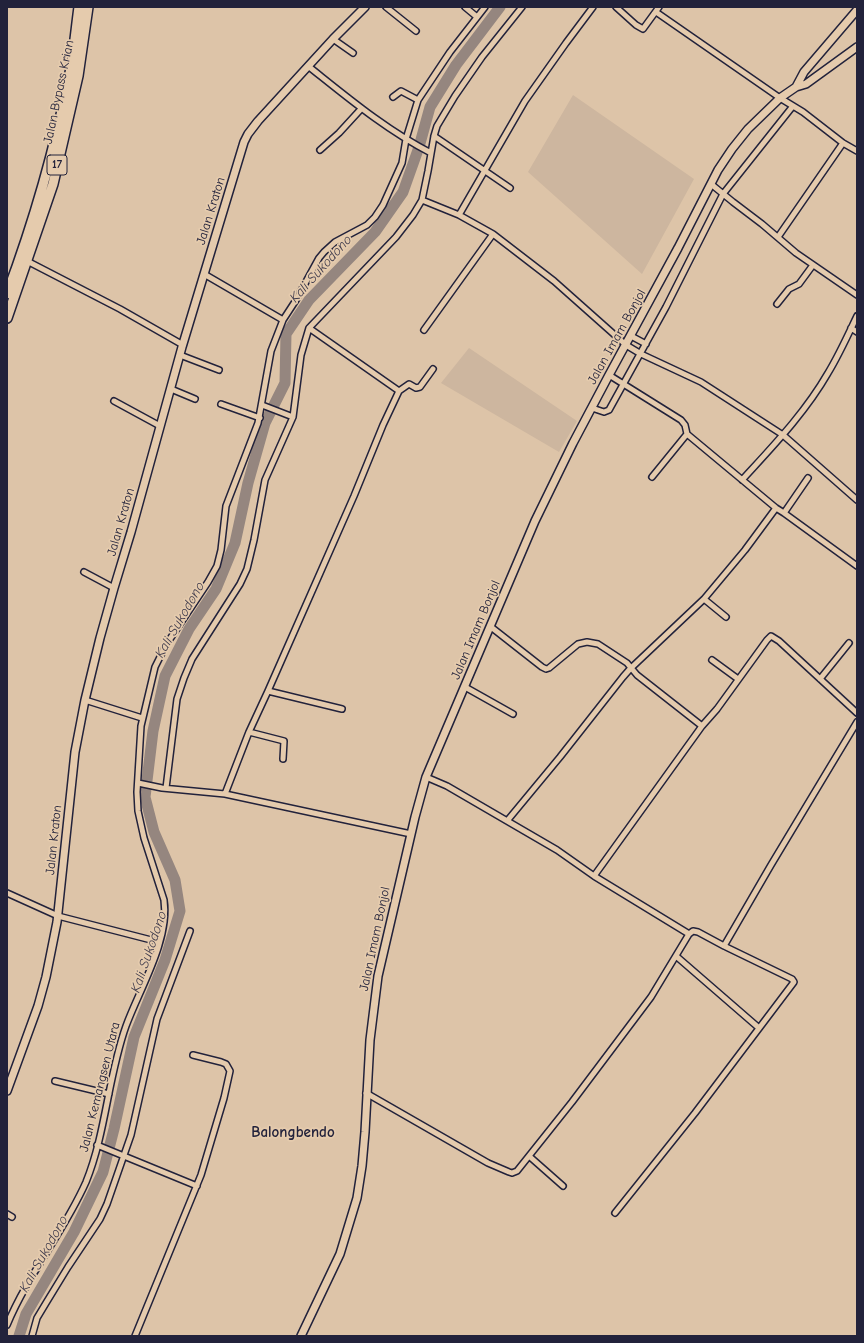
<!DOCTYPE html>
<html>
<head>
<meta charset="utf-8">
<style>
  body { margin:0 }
  #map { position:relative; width:864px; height:1343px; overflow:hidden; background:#ddc4a8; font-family:"Comic Neue",sans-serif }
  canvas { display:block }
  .frame { position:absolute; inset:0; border:8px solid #22223b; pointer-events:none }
</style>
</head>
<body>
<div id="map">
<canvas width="864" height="1343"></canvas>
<div class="frame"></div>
</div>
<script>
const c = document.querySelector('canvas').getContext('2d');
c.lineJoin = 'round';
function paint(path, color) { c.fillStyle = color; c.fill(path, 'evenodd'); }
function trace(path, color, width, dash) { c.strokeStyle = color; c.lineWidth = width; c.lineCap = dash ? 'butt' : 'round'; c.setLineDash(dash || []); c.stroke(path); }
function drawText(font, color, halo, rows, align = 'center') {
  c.font = font + ' "Comic Neue",sans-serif'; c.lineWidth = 3.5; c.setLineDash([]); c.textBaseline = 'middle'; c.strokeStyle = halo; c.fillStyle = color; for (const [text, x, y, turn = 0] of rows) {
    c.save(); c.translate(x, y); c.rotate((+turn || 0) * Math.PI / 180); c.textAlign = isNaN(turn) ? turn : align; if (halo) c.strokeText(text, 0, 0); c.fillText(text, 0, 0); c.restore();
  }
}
const built = new Path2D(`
  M573,95L694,179L642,274L528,172Z
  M469,348L577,421L559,452L441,383Z`);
const river = new Path2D(`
  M19,1336L26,1314L74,1232L103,1172L114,1129L134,1037L165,960L180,911L175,880L154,832L145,797L153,731L165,676L189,629L216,589L235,543L248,483L265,423L285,383L286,334L309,300L375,232L403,192L419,147L430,107L456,65L500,7`);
const street = new Path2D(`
  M386,7L416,31
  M465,7L477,17
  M616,7L636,25L643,29L659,7
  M656,12L780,98L803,112L843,143L857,151
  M333,39L353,53
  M308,66C347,97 386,130 431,153
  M393,97L401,91L418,100
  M434,136L510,188
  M320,150L339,133L361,109
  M711,184L733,202L762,224L796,253L857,295
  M422,200L459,215L493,234L554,281L626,345L641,354L701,382L783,435L857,500
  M459,215L525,101L566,43L593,7
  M778,237L843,143
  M27,261L120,309L183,345
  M204,274L283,320
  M777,304L789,289L799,284L813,265
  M309,328L399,391
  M851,328L857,332
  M424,330L493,234
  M631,336L646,344
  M180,355L219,370
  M609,375L681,420L685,425L687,434L776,508L784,513L857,566
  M171,389L195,399
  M114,401L160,426
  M221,404L260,418
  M262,405L293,417
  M592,408L604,412L609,410L666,307L723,194L793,106
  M652,477L687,434
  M742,480C773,446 805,413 828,373C839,355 848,335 857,316
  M784,513L808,478
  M84,572L114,588
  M704,599L726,617
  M491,627L542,667L546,669L549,668L578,644L587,642L598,644L627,663L637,675L702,726
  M712,660L738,679
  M820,679L849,643
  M465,687L513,714
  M268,691L342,709
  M85,700L142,718
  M249,732L284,741L283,759
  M426,777L447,786L557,850L594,876L689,934L693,931L698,932L724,946L771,865L857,722
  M138,783L162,788L225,794L411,834
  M166,788L177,699L184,678L192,659L240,584L247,569L254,540L265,480L293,417L301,355L309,328L396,237L413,215L422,200L428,171L434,136L437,126L455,96L482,57L522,7
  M225,794L249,732L268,691L354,496L383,425L399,391L409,384L416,388L420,387L433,369
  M507,821L560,757L623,677L630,669L704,599L745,550L776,508
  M594,876L702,726L717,709L767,640L771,636L779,641L857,713
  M7,893L58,916L159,942
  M676,956L759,1028
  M55,1081L109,1094
  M366,1093L488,1163L509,1172L512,1173L517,1171L572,1102L651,997L689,934
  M97,1145L197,1186
  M529,1156L563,1186
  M615,1213L695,1113L794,982L792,979L724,946
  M7,1214L12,1217
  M7,1325C28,1274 64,1232 86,1182C106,1133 108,1076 126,1026C139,990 170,940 164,900L144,838L138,811L137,792L141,726L155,667L166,645L208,582L217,566L221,550L226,506L258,423L271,351L283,320L296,300L319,258L324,252L335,242L367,225L375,217L383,205L402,163L406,139L418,100L450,52L485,7
  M32,1336L37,1318L46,1303L68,1267L100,1219L107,1204L131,1135L157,1019L190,931
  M135,1336L201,1175L224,1098L230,1071L226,1064L221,1062L193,1055`);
const secondary = new Path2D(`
  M796,87L806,84L857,47
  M7,1091L38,1006L46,977L57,922L75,752L85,700L100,638L114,588L131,532L182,347L244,142L248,134L258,121L333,39L365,7
  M301,1336L340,1254L357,1198L362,1166L365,1132L370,1040L378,976L415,817L426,777L535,521L573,443L609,375L678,248L718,170L732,149L748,129L780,98L796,87L804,72L857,10`);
const highway = new Path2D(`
  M7,294C34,222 55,149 70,73C74,52 76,29 79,7
  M7,318L53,184L78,76L88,7`);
const shields = [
  [57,165,20]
];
const shieldNames = [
  ["17",57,165]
];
const streetNames = [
  ["Jalan Bypass Krian",59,92,-78],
  ["Jalan Kraton",211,211,-73],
  ["Jalan Imam Bonjol",617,337,-61],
  ["Jalan Kraton",121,522,-74],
  ["Jalan Imam Bonjol",476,630,-67],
  ["Jalan Kraton",54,840,-84],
  ["Jalan Imam Bonjol",375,939,-78],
  ["Jalan Kemangsen Utara",100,1087,-76]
];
const waterNames = [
  ["Kali Sukodono",321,269,-48],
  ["Kali Sukodono",180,620,-60],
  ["Kali Sukodono",149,952,-71],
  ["Kali Sukodono",44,1254,-61]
];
const quarterNames = [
  ["Balongbendo",293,1133]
];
paint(built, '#cdb69f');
trace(river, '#95867f', 11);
trace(street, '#22223b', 8);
trace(secondary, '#22223b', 10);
trace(highway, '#22223b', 12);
trace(street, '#e5cbad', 5);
trace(secondary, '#e5cbad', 7);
trace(highway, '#e5cbad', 9);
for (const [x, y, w] of shields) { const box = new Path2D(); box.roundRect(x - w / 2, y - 10, w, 20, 3); c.fillStyle = '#e5cbad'; c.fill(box); trace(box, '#22223b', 1); }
drawText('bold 12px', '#22223b', null, shieldNames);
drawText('13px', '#22223b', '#e5cbad', streetNames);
drawText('italic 14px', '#3f3b4c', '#e5cbad', waterNames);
drawText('bold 15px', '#22223b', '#e5cbad', quarterNames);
</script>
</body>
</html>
